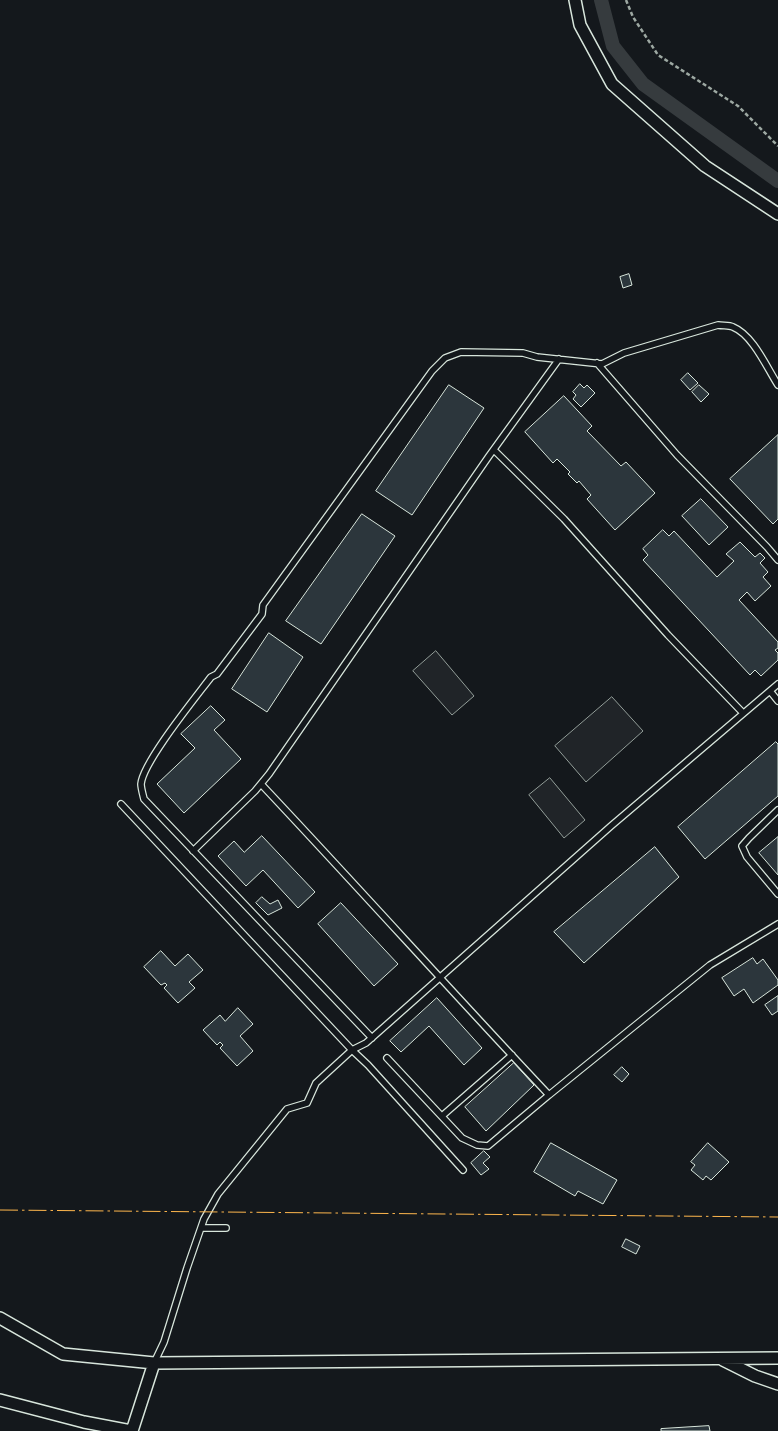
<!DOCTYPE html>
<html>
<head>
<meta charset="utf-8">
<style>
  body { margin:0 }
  canvas { display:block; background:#14181c }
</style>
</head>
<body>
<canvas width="778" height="1431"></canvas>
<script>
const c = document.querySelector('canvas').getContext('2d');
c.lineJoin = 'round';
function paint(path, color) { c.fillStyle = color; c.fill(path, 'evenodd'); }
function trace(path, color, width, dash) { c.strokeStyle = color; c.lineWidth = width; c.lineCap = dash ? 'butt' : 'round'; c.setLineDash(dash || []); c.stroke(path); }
const green = new Path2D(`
  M436,651L474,696L452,715L413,671Z
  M612,697L643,731L586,782L555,746Z
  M550,778L585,820L564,838L529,795Z`);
const canal = new Path2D(`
  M601,0L613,46L643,84L778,181`);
const building = new Path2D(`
  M629,274L632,285L623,288L620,277Z
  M688,373L698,383L690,390L681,380Z
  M580,384L584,388L587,385L595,393L581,407L573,399L576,395L573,392Z
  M449,385L484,408L412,515L376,491Z
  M699,385L709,394L701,402L692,392Z
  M564,396L592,426L587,431L621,466L626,462L655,493L615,530L587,499L591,495L579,481L577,483L568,474L570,472L557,459L553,463L525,432Z
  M778,435V519L773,524L730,479Z
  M701,499L728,527L709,545L682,516Z
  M362,514L395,536L321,644L286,621Z
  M663,530L669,536L674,531L717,577L734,561L726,554L740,542L755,557L760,553L765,558L760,563L768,572L763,577L771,586L755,601L747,592L739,600L778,642V648L775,650L778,653V660L761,676L755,670L750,675L643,560L648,555L643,549Z
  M269,633L303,657L267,712L232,689Z
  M211,706L225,720L214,730L241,759L184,813L157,784L195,748L181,734Z
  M776,742L778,744V796L705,859L678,827Z
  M262,836L315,892L298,908L263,870L246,886L218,856L234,841L244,852Z
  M778,837V875L759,853Z
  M655,847L679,877L584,963L554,932Z
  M262,897L270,904L278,900L282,908L268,915L256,903Z
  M341,903L398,964L374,986L318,924Z
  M161,951L175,966L188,954L203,970L189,982L195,988L178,1003L164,988L167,985L165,983L161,985L144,967Z
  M753,958L757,964L763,959L778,980V985L753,1003L744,989L734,996L722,978Z
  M778,996V1011L772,1015L765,1005Z
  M437,998L482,1048L464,1065L429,1026L401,1052L390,1041Z
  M238,1008L253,1024L240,1036L253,1051L237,1066L220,1048L223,1045L220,1042L217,1045L203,1030L220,1015L225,1021Z
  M514,1063L534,1085L486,1131L465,1107Z
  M622,1067L629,1074L622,1082L614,1075Z
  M551,1143L617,1180L603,1204L578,1191L575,1196L534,1172Z
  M708,1143L729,1162L711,1180L706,1176L703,1180L691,1170L695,1165L691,1162Z
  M484,1151L490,1157L483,1163L489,1169L481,1175L471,1163Z
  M626,1239L640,1246L636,1254L622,1247Z
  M709,1426L710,1431H661V1429Z`);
const path = new Path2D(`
  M626,0L633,17L658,55L738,106L778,146`);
const lane = new Path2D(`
  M597,363L677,455L767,547L778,560
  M494,450L564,519L668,635L743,713
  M770,691L778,701
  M261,784C358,887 452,992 549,1095L710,965L778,924
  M121,804L352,1050L316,1083L307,1103L287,1109L218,1194L204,1219L187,1268L164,1342L154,1363
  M778,810L749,838L742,846L747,857L778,894
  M193,851L255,791L269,774L489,456L559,359
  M372,1038L144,799C143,795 141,788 141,784C143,762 196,697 211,677L217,674L262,614L263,605L432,371L445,358L461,352L523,353L537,357L602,364L624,353L718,325C723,326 729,325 733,327C753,335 767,368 778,385
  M387,1058L462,1138L477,1145L488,1146L549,1095
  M442,1116L512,1055
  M463,1170L368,1065L352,1050L366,1043L611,826L778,684
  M201,1228H226`);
const street = new Path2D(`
  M575,0L580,25L612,84L705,166L778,214
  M0,1318L63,1354L154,1363L778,1358
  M723,1360L755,1376L778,1384
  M0,1400L84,1422L131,1431
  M132,1431L154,1363`);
const power = new Path2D(`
  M0,1210L778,1217`);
paint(green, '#202428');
trace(green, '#939e99', 1);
trace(canal, '#363b3e', 14);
paint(building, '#2c363c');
trace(building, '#d8e6dc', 1);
trace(lane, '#d8e6dc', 8);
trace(street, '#d8e6dc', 14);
trace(path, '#9da8a2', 2.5, [4, 2.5]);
trace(lane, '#14181c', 5.5);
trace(street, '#14181c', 11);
trace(power, '#ffb74d', 1, [18, 4, 2.5, 4]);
</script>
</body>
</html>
